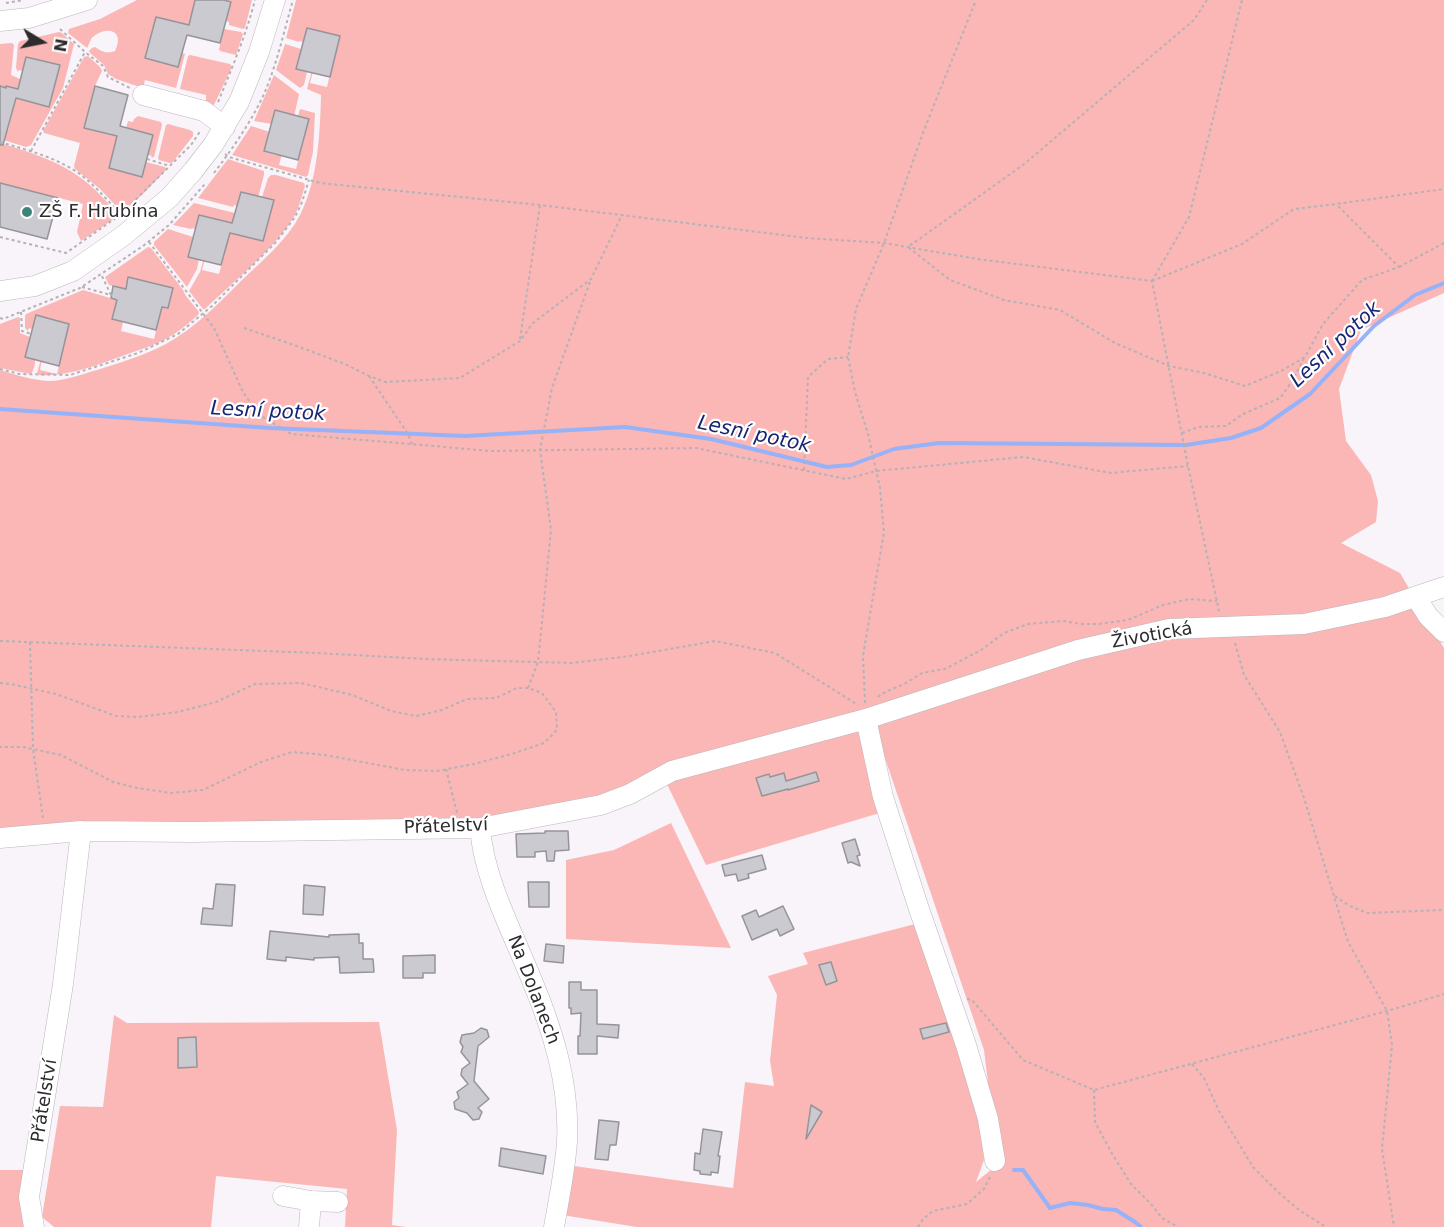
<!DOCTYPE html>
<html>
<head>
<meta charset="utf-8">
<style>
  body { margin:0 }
  #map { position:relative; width:1444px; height:1227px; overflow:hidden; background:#f9f4fa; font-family:"DejaVu Sans",sans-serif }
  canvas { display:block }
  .north { position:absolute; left:12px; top:12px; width:60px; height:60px; -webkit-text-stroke:4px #fff; paint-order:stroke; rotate:100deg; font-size:16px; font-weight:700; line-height:24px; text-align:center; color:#2d2b2d }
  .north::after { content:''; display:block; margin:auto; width:21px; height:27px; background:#2d2b2d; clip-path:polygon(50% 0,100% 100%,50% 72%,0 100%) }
</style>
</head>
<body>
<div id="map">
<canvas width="1444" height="1227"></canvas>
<div class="north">N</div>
</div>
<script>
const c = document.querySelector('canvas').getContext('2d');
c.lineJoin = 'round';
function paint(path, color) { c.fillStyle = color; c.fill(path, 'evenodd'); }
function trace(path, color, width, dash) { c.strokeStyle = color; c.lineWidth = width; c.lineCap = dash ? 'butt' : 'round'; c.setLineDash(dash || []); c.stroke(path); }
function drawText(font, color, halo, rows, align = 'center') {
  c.font = font + ' "DejaVu Sans",sans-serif'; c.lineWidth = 4.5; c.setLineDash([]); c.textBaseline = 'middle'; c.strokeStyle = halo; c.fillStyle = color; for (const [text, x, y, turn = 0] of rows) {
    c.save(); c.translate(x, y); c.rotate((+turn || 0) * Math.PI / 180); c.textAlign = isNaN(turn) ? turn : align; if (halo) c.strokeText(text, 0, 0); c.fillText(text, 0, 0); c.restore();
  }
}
const green = new Path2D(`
  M137,0H195L189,25L156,17L145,56V58L178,67L182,53L185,54L176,88L145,80L143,88L116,79L108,74L104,65L90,53L89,51L92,48L95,47C102,52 107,54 115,51C126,29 104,25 91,39C91,40 87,48 87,48L68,33L69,29L100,19Z
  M224,0H252L245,28L243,29L229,25V22L226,21L230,2Z
  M296,0H1444V293L1361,330L1339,389L1346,441L1371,475L1378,501L1376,522L1341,543L1400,573L1444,648V1227H637L562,1215L574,1166L733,1188L745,1082L774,1086L770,1061L777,995L768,976L808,964L803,953L919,923L982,1132L984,1160L976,1182L998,1164L984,1050L869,711L631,790L472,824L0,839V370C16,375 32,380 49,381C65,381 82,374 97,370C120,363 145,355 166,344C195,328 219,303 242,280C263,260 287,240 300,215C318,180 320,133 321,95L307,89L312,71H313L310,83L327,87L339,36L317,33L318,31L307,28L303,42L299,41V42L286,38Z
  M224,29L241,32L243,34L236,55L220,51L219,49Z
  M59,32L62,33L74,44L63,88L31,145L26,147L0,139V128L8,130L16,98L27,101L59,65L49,62L48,64L27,57L22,71L19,70L18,72L16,68L18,44L20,41Z
  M12,43L14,45L11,75L20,79L18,89L7,86L6,88L0,86V44Z
  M285,44L301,49L296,69L307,72L304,85L300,88L276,70Z
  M190,55L230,64L232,67L213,107L208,106L206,101V95L180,89L188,56Z
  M88,56L100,67L102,71L94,88L84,128L106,132V134L117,136L142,177L146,162L165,167L166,170L144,193L123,212L121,211L99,188L75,169L74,166L80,143L44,133L43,131L84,57Z
  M274,75L299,94L294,117L286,115V113L276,110L272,124L254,121Z
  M300,109L315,113L313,152L308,175L306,177L232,155L251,126L270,132L265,152L276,155L282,154L279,165L296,169L309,119L298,116Z
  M138,116L161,122L162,125L154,157L151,158L152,156L148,155L153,135L126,128L128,121L133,122L134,119Z
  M168,124L190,130L193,132V136L172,163H170L159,160L158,158L166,125Z
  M0,143C29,152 57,160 81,178C95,188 106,201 118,214V216L81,241L77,232L83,204L0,183Z
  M228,159L264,171V175L258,198L251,194L241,192L237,206L234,205L233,207L198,198Z
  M271,175H276L304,183L305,186C302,195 300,204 296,213C278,246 233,282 205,309H203L189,291L200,272L204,258L205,259L202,270L219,274L230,233L263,241L274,200L262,197L268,178Z
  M194,203L235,213L232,223L199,215L195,229L192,228L191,229L173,225Z
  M168,229L193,237L188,254L199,259L197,269L187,287L154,245V242Z
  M148,247L151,248L183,290L186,296L199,312L198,315C188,324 177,333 164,340C152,346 138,350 125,355C97,365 68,377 39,375L37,373L41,359H42L40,370L57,374L69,324L58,321L57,323L37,315L32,329L29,328L28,331L25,328V316L26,314L83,290L117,300L113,319L123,322L121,331L154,339L162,307L168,308L173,288L129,277L126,289L109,285L105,277Z
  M18,317L20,318V333L30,337C34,350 39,362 31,374L0,368V324Z
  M861,728L883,812L706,865L665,780Z
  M671,823L731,948L566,939V860L614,850Z
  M114,1015L127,1023L379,1022L397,1130L392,1225L406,1227H345L347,1189L216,1176L211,1227H54L42,1217L60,1106L103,1107Z
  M0,1170H29L25,1227H0Z`);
const stream = new Path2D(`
  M0,409L270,428L465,436L625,427L711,439L827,467L851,465L894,449L939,443L1186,445L1231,438L1261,428L1310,394L1374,326L1415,295L1444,283
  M1014,1170H1023L1050,1208L1070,1203L1088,1205L1103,1209L1116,1210L1135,1222L1141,1227`);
const building = new Path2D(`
  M195,0H224L231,2L220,43L187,35L178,67L145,58L156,17L189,25Z
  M307,28L340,36L330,77L296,69Z
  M26,57L60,65L49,107L16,98L3,145H0V86L6,88V86L18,89Z
  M95,86L128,95L120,126L153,135L142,177L109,168L117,136L84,128Z
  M275,110L309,119L298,160L264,151Z
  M0,183L58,198L47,239L0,227Z
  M241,192L274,200L263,241L230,233L221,265L188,257L199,215L232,223Z
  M128,277L173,288L168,308L162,307L156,330L112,319L117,300L111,298L113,286L126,289Z
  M36,315L69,324L59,366L25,357Z
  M816,772L819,781L788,790V789L762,796L756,778L769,774L770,777L784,773L786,781Z
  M545,831H568L569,850L555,851L554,861H547L546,851L535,852V857H517L516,834L545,833Z
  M855,839L860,855L857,856L860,866L851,862L848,863L842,843Z
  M762,855L766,869L748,874L749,878L738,881L736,874L725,876L722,865Z
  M528,882H549V907H529Z
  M216,884L235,885L232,926L201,924L203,908L213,909Z
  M304,885L325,887L323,915L303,914Z
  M783,906L794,929L780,936L777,929L752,940L742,916L756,910L759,917Z
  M270,931L329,937V935L359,934V943H363V959H373L374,972L340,973L339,957L314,958V960L286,957V961L267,959Z
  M546,944L564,946L563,963L544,961Z
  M435,955V973H423V978H403V956Z
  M831,962L837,981L826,985L819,965Z
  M569,982H581V990H597V1024L619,1025L618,1038L597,1036V1054H578V1036H580L581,1013L571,1014V1008H569Z
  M946,1023L949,1032L923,1039L920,1029Z
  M481,1028L487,1030L489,1037L478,1046L474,1081L489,1099L478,1108L482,1112L479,1119L473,1120L467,1113L455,1109L454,1102L459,1098L457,1092L468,1084L461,1075L462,1069L470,1063L461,1052L463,1047L460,1042L462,1035L474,1033Z
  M196,1037L197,1067L178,1068V1038Z
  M811,1105L822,1112L806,1139Z
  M599,1120L619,1122L616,1145H610L608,1160L595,1159Z
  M703,1129L722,1132L718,1156H720L718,1173L711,1172V1175L700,1174V1171L694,1170L695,1153L700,1154Z
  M501,1148L546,1156L543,1174L499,1166Z`);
const path = new Path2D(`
  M1207,0L1194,20L1023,165L908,247L950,280L1004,300L1060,310L1115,343L1169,366L1204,373L1245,386L1281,371L1305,357L1323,324L1362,280L1399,267L1336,204
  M6,3L23,0
  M60,29L85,52L103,66L108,77L130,88
  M218,102C232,68 246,35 255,0
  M0,142C30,151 60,158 85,178C97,188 107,200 118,211L120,215
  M31,151L85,52
  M225,154L229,157L320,183L540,205L807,238L884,243L977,259L1152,281L1188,466L1219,611
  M147,159L170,166
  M214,173C233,148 251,122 264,94C277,64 284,31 293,0
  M0,237L66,253L120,215L191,145L201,130
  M149,242L214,328L243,392L258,414L291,434L492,451L696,448L846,479L876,471L1023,457L1111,473L1188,466
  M1399,267L1444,243
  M1152,281L1242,244L1294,209L1336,204L1444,189
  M1152,281L1189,217L1242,0
  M82,287L111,295L101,274
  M21,312L22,331L31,334
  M0,318L3,319L80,288L143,246L169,225L205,184
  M244,328L294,345L345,364L369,376L385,382L460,378L520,341L533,323L591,279L622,215
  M520,339L540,205
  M0,369L19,374L70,375L138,353L178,334L212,306L276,242L295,217L302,202L309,180
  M369,376L408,434L412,444
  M1182,433L1198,427L1226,426L1243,414L1280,398L1293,380L1304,358
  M804,470L808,377L828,359L848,357
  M0,641L317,653L425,659L572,663L630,656L715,641L775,653L858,705
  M30,642L33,749L43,818
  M1235,643L1244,675L1280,732L1304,798L1348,942L1387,1011L1392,1045L1382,1149L1394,1227
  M0,683L11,684L56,694L116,716L138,717L178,712L216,702L255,684L301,683L352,695L391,711L416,716L442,710L467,699L496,698L517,688H528L542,693L556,712L557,730L544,743L515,753L474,764L437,771L405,770L325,755L292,752L261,762L203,790L171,793L137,788L113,782L61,755L23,747H0
  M528,688L538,662L551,530L540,450L552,388L591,279
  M878,697L881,694L906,683L922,673L945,669L981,650L1004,633L1028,624L1064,621L1080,624H1099L1128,620L1163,605L1189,599L1217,601
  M865,703L863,656L884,532L880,488L868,434L855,392L848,357L856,309L884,243L924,130L976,0
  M446,769L457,813
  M1335,896L1348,905L1367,913L1444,910
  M967,999L972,1000L1023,1060L1094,1090L1387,1011L1444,994
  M1192,1064L1204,1078L1219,1111L1253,1167L1278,1192L1299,1210L1326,1227
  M1094,1090L1095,1122L1111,1152L1131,1184L1151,1204L1162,1218L1178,1227
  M918,1227L923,1219L933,1211L967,1204L984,1189L991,1175`);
const minor = new Path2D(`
  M0,21L29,18L87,0
  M143,95L204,111L225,127
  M0,291L35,286L73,271L123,236L169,198L193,171L213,145L239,102L259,52L275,0
  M1416,597L1428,616L1444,632
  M866,719L883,797L918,906L966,1045L988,1119L995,1161
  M480,828C484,879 512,931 531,978C553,1030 570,1085 567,1142C565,1170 559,1199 554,1227
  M0,838L81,831L191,832L480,828L601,805L630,794L672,771L866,719L1078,650L1169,629L1304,624L1385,607L1444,587
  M283,1196L311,1201
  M34,1227L29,1197L63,984L81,831
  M309,1227L311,1201L338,1202`);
const markers = [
  [27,212,6,"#3f8479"]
];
const poiNames = [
  ["ZŠ F. Hrubína",39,212]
];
const streetNames = [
  ["Životická",1152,636,-10],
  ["Přátelství",446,827,-2],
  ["Na Dolanech",533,990,69],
  ["Přátelství",45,1101,-81]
];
const waterNames = [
  ["Lesní potok",1336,345,-43],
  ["Lesní potok",268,412,3],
  ["Lesní potok",754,435,12]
];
paint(green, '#fab7b5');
trace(stream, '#96b2f8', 4);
paint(building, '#cbcad0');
trace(building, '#95949a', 1.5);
trace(minor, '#bbb6bb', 21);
trace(path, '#b5b1b5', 2, [3, 3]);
trace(minor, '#fff', 20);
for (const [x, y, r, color] of markers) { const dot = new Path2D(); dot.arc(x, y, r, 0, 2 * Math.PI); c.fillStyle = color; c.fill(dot); trace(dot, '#fff', 2); }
drawText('18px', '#2d2b2d', '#fff', poiNames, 'left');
drawText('18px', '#2d2b2d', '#fff', streetNames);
drawText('italic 20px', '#142674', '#fff', waterNames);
</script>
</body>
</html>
